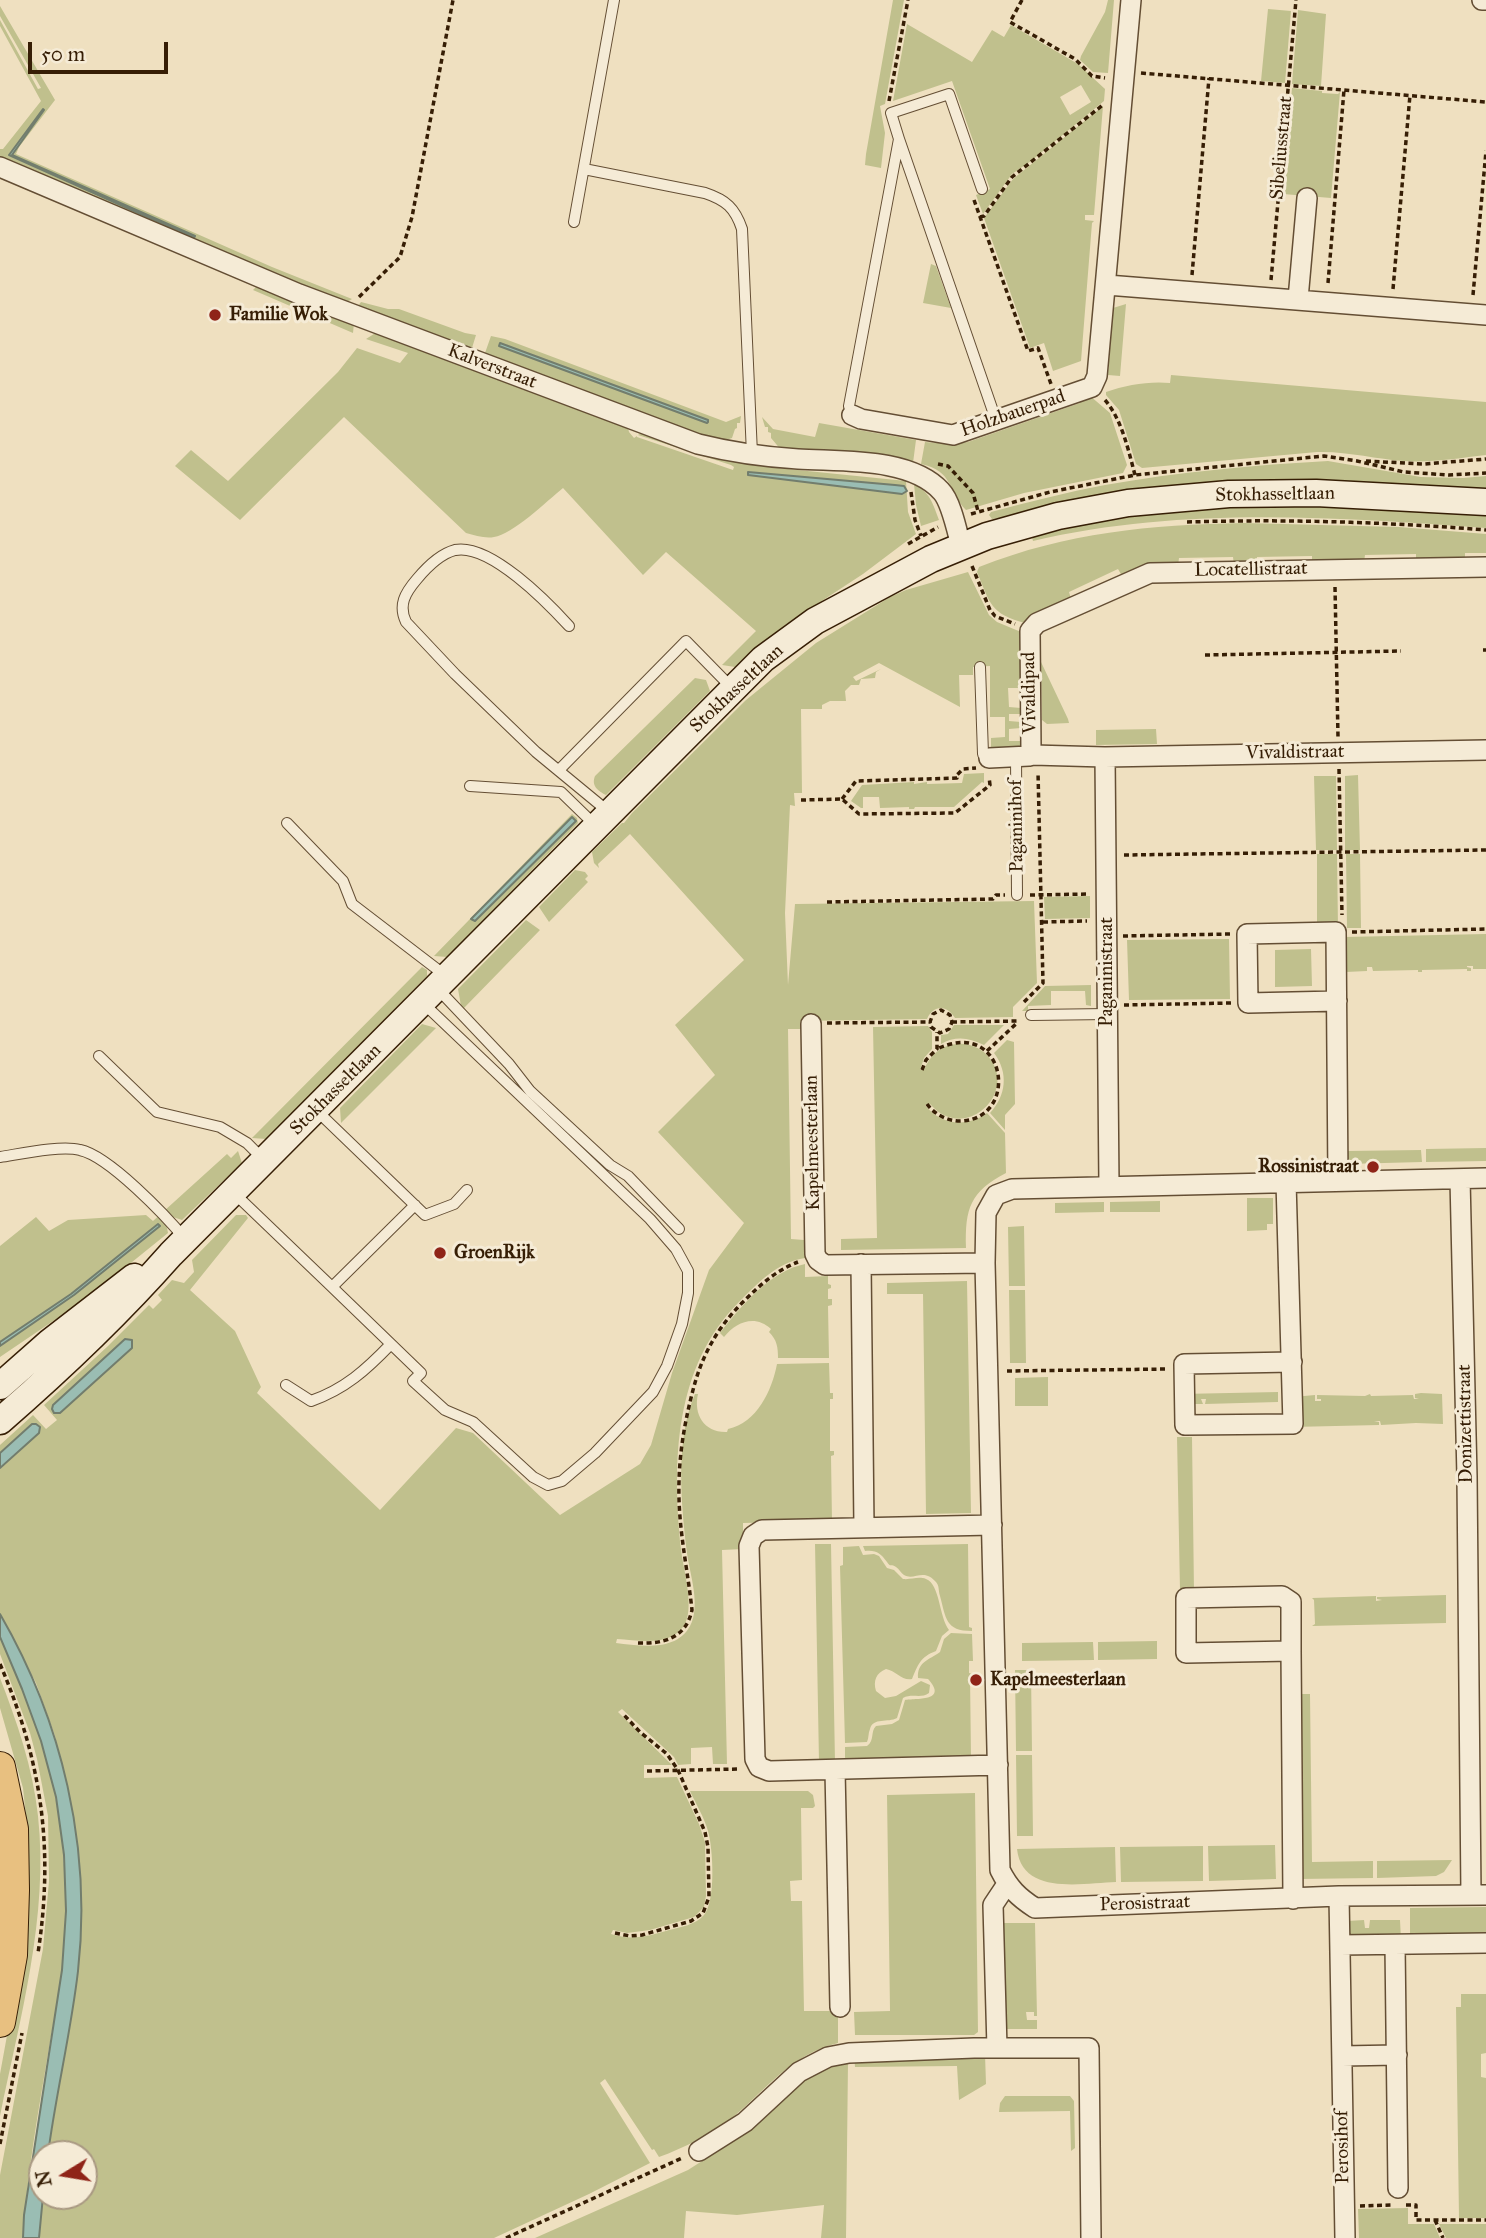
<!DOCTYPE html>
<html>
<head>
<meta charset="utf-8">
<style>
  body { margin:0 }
  #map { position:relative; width:1486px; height:2238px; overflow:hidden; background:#efe0c0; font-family:"IM FELL Great Primer",serif }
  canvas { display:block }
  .north { position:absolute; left:28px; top:2140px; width:70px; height:70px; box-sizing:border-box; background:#f5ebd6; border:2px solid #a99982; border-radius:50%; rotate:259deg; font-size:19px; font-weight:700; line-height:28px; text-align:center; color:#361e05 }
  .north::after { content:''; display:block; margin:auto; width:24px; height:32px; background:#8f2418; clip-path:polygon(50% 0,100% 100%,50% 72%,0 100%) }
  .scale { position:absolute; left:28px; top:42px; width:140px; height:32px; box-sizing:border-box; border:4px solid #361e05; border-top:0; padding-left:9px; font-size:21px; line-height:24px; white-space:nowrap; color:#361e05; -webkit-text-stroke:5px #f5ebd6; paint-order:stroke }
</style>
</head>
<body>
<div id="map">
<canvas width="1486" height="2238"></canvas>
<div class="north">N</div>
<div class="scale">50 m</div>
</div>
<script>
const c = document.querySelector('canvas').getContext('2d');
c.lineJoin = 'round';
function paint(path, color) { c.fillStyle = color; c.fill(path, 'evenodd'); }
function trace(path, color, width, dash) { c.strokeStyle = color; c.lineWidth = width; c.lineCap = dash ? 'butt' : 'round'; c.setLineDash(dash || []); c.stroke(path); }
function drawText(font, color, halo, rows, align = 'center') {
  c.font = font + ' "IM FELL Great Primer",serif'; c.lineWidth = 6; c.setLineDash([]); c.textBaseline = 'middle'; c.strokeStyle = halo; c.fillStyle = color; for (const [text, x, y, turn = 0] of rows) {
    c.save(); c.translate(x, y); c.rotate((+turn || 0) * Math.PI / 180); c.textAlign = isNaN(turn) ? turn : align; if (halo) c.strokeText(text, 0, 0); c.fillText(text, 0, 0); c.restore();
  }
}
const green = new Path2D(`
  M893,0H904L885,104L880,106L885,133L881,168L865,165L866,154Z
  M1108,0H1114L1108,73L1093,72L1080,60L1081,56L1105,12Z
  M0,6L55,100L19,147L16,154L272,267L352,299L347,302L339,303L0,160V149H3L41,101L0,26V20L38,89L41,88L0,16Z
  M1268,9L1291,11L1285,83L1261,81Z
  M1298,10L1326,14L1321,86L1292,84Z
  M907,24L972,62L992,30L1004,37L1011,25L1078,64L1105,89L1104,101L1031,161L1012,174L983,214L976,195L990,189L952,81L893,101ZM1081,85L1091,102L1070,115L1060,97Z
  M1292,88L1322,91V93L1338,94L1340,92L1331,198L1283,194Z
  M1103,106L1094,215H1085V220L1094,221L1092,223L1081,361L1053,371L1044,343L1030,348L984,218L1013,179Z
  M931,264L936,266L951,308L923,303Z
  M257,286L354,323L353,333L253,290Z
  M361,302L388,309H399L465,333L476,335L472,348L467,351L358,306Z
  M1126,304L1120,376L1108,375L1113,308Z
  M377,332L628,428L629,432L634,438L637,436V437L733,470L734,467L731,465L638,435L645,431L737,462L758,466L906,481L908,512L916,534L863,574L785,625L735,667L722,665L756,631L666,552L643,575L563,488C547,501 512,535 494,537C485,539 475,535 466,533L344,417L240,520L175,466L191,450L228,481L338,372L357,348L400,363L408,353L366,339ZM748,472L895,485L902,494L837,486Z
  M491,336L505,339L726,422L741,416L740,423H737V428L735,429L732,438L723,441H714L488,359L485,353ZM500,343L707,420L708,422L499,346Z
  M1171,375L1486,402V455C1459,458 1431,463 1404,461C1375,459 1347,451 1317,452L1142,468L1136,464L1119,410L1106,395V392C1126,385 1149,381 1170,383Z
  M1089,395L1110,413L1127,465L1123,473L1024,493L966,510C947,491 954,471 921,464L925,442L950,444L968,442L1080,403L1079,398Z
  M762,417L773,429L815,437L819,423L916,440L913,463L782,451L771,438V433L768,432V427H765Z
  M1328,461L1421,477L1463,478L1486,476V492L1020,516L992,519L989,515L991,512C1029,502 1067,492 1105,485C1178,472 1254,465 1328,461Z
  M914,484C930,492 933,504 939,520L921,526L916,505Z
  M1286,504L1486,514V528C1336,517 1181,506 1033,541L1031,533L1044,529L1177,508Z
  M1244,523L1399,527L1486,534V553H1465V560L1416,561V554L1365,555L1364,562L1312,563V556L1257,557V564L1234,565L1233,557L1179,558L1178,566L1122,576L1118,569L1069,592L1071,599L1025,623C990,614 990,603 977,572L979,567C1068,532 1149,525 1244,523Z
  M968,572L989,615L997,622L1021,632L1023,688H1008L1009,707L1021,708V714H1009V721L1021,722V728L1009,729V741H1024V748L991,747V738L1005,737V717H990V666L973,667V675H959L960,707L879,663L853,677L856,681L881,669L876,672L875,678L861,679L859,685H851L845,691L846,701H830L822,705V709H801L802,793H794L795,806L790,805L785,913L788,985L795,904L1034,901L1037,983L1013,1007V1017L955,1018C947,1005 934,1004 927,1019L802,1021L801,1029H788L791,1239L804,1240L805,1258C777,1262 758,1283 739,1302C674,1367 672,1462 681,1549C683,1569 696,1610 683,1627C668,1647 638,1640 617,1639L616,1643C640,1646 676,1652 690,1626C701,1606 690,1575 687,1553C681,1504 675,1439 695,1394H698C693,1415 705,1433 727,1432L728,1429C757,1423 772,1390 777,1364L829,1363L830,1393H833V1399H830V1451H834V1455L831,1456L832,1521L743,1523V1549L722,1550L727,1764H713L712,1747L691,1748V1764L678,1765L674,1757L622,1709L618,1712L672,1765H644V1778L677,1777L699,1824L705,1842L706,1896L704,1907L694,1917L650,1930L627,1933L613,1930L611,1934C632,1941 649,1936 669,1930C681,1927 695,1925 704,1915C716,1901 713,1848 708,1831C704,1817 696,1804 690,1791H808L813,1795L815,1806L813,1808H801L802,1880L790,1881L791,1901H802L804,2011H838V2043C790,2055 768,2088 732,2118C711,2134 684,2148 659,2157L654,2149L652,2150L605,2079L600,2083L650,2163L589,2194L494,2238H39L43,2196H84V2154H48L78,1971L81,1911L78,1852L55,1736L36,1683L0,1614V1469L39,1433L32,1425L0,1453V1445L33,1415L46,1429L57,1420L44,1405L108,1346L149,1305L153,1309L162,1300L158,1295L172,1280L184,1283L194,1272L192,1260L236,1215H246L248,1218L190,1290L235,1331L261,1387L257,1393L380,1510L456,1428L473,1433L560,1515L640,1464L651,1445L672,1373L709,1270L744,1223L658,1132L715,1075L675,1025L744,960L630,834L598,864L599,868L594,863L592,852L622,823H624L632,813L746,700L816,643L890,597L906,590Z
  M1041,662L1068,719L1069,723L1047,724L1042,720Z
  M695,678L706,680L710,691L606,795C598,791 591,786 595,776Z
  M1156,729L1157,744L1096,745V730Z
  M984,773V783L982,782L954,807H915L914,809H909V807L880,808L879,797H863V808H861L851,801L862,785L914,782V784L927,782V784L962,783L964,774Z
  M1358,775L1360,850H1345V776Z
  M1314,776H1336L1337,850H1316Z
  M572,814L577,818L578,823L447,957L434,956Z
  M1317,854H1337L1338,928H1317Z
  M1346,854H1360L1361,928H1347Z
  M575,870L585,872L588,876L585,879L588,882L549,922L539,907Z
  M1090,896V918L1045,919L1044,897Z
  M526,920L540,930L464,1008L461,1006L458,989Z
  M1486,934V969H1473V966H1467V967L1471,968V971H1467V969L1422,970V972H1418V970L1373,971L1372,967H1367V971L1346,972L1344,958H1346V940H1344V937Z
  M1229,939L1230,999L1129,1000L1127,940Z
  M1311,949L1312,986L1275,987V950Z
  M422,967L427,970V976L266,1139L252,1138Z
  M1091,985V1006L1086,1005L1085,991H1051V1005L1028,1006V1011H1022L1045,986Z
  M422,1024L436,1028L341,1123L340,1108Z
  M954,1025H1004L984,1045C968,1037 955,1036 941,1044V1035L948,1034Z
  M928,1026L932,1032V1049L924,1058L920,1070H924C930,1055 941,1045 957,1044C968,1043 979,1047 987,1055C1021,1091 965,1145 930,1104L925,1105C940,1125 967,1128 987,1113L1005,1133L1006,1173C970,1192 965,1208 966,1248L841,1250V1239L877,1238L873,1027Z
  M1007,1040L1014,1042L1015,1104L1005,1115V1130L990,1113C1006,1096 1009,1073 994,1053Z
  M1486,1148V1161L1426,1162V1149Z
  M1421,1150L1422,1162L1347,1164V1151Z
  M238,1151L242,1163L182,1220L173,1217L166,1223L168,1233L90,1296L0,1357V1346L74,1295L160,1226L158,1224L71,1294L0,1342V1246L36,1217L49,1231L68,1220L146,1215L153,1221L227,1154L231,1158Z
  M1247,1198H1273V1224H1267V1230L1247,1231Z
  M1160,1201V1212H1110V1202Z
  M1104,1202V1212L1055,1213V1203Z
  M1024,1226L1025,1286H1009L1008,1227Z
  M805,1264V1277L828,1276V1284L831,1285V1288L828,1289V1299H832V1305L828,1306L829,1358H778C778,1347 777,1340 769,1332L771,1329C755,1314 736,1322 724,1337L720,1333C741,1306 770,1271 805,1264Z
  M967,1281L971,1513L926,1514L923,1294H887V1283Z
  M1009,1290H1025L1026,1363H1010Z
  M1048,1377V1406H1015V1378Z
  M1278,1392V1402L1205,1404L1206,1399H1201L1203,1404H1181V1394Z
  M1421,1393L1442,1394L1443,1424L1416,1423L1381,1425L1380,1421H1374L1379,1422V1425L1292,1427L1293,1397L1315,1395V1401H1321V1399H1317V1395L1365,1396L1370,1394L1371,1396L1413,1395L1414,1399H1419L1415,1398V1394Z
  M1177,1437H1192L1194,1591H1180Z
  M815,1544H831L835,1762H819Z
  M968,1544L969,1627L972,1628V1631C945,1631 946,1618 940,1596C938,1590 940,1586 935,1581C923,1568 914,1581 904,1575C901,1573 899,1569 896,1567C890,1563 891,1568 887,1562C880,1553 877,1550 865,1551L863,1546Z
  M859,1546L863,1555L874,1554L879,1556L887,1568L894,1570L903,1579C911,1580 918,1576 926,1579C940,1584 939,1617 949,1630L942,1636L936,1651C920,1657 918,1665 912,1679C902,1681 896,1671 886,1669C876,1673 873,1681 876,1691L885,1698L896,1696L921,1681L930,1685L929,1693C921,1699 912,1693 903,1698L897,1718C888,1723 873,1717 870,1729C868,1733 869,1738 867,1742L845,1743L840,1566L843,1565V1547Z
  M1446,1595V1623L1312,1626L1315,1624L1314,1600L1312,1598L1376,1596V1601L1382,1600L1377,1599V1597Z
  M951,1633L972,1634L973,1661H969V1673L973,1674L970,1675L971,1757L845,1759V1747L867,1746C875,1740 870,1732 876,1726L892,1724L899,1720L905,1700C915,1698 949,1702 928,1679L918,1678C917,1662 929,1660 940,1652L944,1639Z
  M0,1637C15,1672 30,1706 42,1742C64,1815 70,1892 62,1969C60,1993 54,2018 50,2042C39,2107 27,2173 23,2238H0V2175L43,1949L49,1881L48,1816L37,1759L30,1733L0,1654Z
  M1157,1641V1659L1098,1660V1642Z
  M1093,1642L1094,1660L1022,1661V1643Z
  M1015,1670H1031L1032,1751H1016Z
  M0,1678C17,1722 33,1768 38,1816C49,1916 20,2018 0,2116V2074L18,1975L27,1827L23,1788L0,1708Z
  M1296,1694H1310L1312,1862L1373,1861V1878L1299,1879Z
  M1016,1755H1032L1033,1836H1017Z
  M975,1793L978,2032L974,2035H855L854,2012L890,2011L887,1795Z
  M1275,1845L1276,1879L1209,1881L1208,1846Z
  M1203,1846V1881L1121,1882L1120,1847Z
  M1115,1847L1116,1882C1083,1883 1022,1896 1017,1849Z
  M1452,1860L1444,1872L1436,1876L1377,1878V1861Z
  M1486,1907V1937L1410,1938V1908Z
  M1364,1920L1365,1928H1369L1370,1920H1400L1401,1940L1350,1935L1347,1921Z
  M999,1923H1035L1037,2016H1034V2012H1026L1027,2020H1037V2029H1005Z
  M1461,1994H1486V2053L1481,2054V2077L1486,2078V2218H1459L1456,2007H1461Z
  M854,2054H985L986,2084L959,2100L957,2066L855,2067Z
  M848,2062L846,2238H821L824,2205L737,2215L686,2211L684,2238H535L688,2170L738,2138L788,2089L818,2068Z
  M1005,2096H1070L1074,2101L1075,2148L1071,2151L1070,2111L999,2112L1000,2103Z
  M1408,2208V2224H1434L1440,2238H1359L1358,2209Z
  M1439,2224H1486V2238H1446Z`);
const water = new Path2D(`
  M43,109L44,110L12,155L195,236L194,238L9,155Z
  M500,343L708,420V422L707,423L499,346Z
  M748,472L895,485L904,486L907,491L902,494L748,475Z
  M572,817L576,821L475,921L471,919Z
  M158,1224L160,1226L74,1295L0,1346V1342L71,1294Z
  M125,1339L132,1340V1348L60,1413H54L52,1409L53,1405Z
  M32,1424H36L40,1427L39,1433L0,1468V1453Z
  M0,1614C62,1721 92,1847 78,1971C71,2032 56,2093 48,2154H42L43,2196L39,2238H23L24,2215L62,1970L66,1911L64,1855L56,1797L41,1741L22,1689L0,1637Z`);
const path = new Path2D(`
  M1022,0L1010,22L1075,59L1092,76L1105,78
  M1141,73L1486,102
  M889,101L908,0
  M974,200L1028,351L1038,348L1051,384
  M980,217L984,216L1012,177L1104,104
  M1192,275L1209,78
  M1271,280L1296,0
  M1328,283L1344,90
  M1393,289L1410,95
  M1473,295L1486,151
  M359,297L400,257L412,217L453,0
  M1105,400C1122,420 1128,449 1135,475
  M1366,461L1424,464L1486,459
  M938,464L948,466L973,493L978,511
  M911,492L915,520L921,536
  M971,514L1050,492L1135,475L1324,456L1357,461L1404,472L1449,475L1486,473
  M1187,522C1287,519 1387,522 1486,530
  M908,544L938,527
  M972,566L990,610L995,616L1015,624
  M1335,587L1338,737
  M1483,650H1486
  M1205,655L1401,651
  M1339,769L1342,915
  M842,799L856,781L957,778V775L963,769L976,768
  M801,800L842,799L859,814L955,813L990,785L989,777
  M1124,855L1486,850
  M1030,895L1089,894
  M827,902L993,899L996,895H1005
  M1043,922L1087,921
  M1352,932L1486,929
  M1123,936L1231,934
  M1024,1002L1043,983L1038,772
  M1124,1005L1232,1003
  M952,1022L1018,1021V1019
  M827,1023L930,1022L933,1014L941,1010L950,1015L952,1022L949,1029L940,1033L931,1027L930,1022
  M987,1051L1017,1023
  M922,1070L926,1060L937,1049V1032
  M927,1104C934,1114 947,1121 960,1121C1021,1120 1007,1016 937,1049
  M1007,1371L1167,1369
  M638,1643C664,1644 686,1638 692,1610C688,1573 680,1536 679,1499C678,1463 683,1429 692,1394C701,1357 716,1329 743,1302C760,1285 775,1271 798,1262
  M0,1664C42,1762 54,1849 38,1953
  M647,1771L740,1769
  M615,1933L630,1936L642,1935L691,1921L703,1913L709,1897L708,1847L705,1832L678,1770L667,1754L640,1732L624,1715
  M0,2144L22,2033
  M1406,2205H1416V2220H1486
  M1360,2206L1391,2205
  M1435,2220L1443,2238
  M506,2238L682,2158`);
const lane = new Path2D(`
  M899,139L996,420
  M584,169L705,193C726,200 735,208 742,229L752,454
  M574,222L614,0
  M852,415L849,406L899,139L891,113L949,94L982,189
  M569,626C548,603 490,543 455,550C440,554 427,567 417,579C405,593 398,605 406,622L455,674L536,752L610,813
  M980,667L983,754L989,758
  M1016,757L1017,895
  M559,770L686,641L733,689
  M470,786L561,792L596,826
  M287,823L343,881L352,904L446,976
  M437,988L509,1064L530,1091L610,1165L628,1176L679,1229
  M1031,1015L1108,1014
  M99,1056L157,1112L220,1127L247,1143L262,1158
  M316,1110L425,1215L454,1204L467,1190
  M0,1157C20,1154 61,1145 80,1150C109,1156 166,1216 186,1240
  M235,1194L332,1287L415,1205
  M332,1287L421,1373L413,1381L445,1410L473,1422L533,1477L548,1485L562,1481L595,1453L653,1392L667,1366L682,1324L688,1293V1271L676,1249L650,1219L423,1003
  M286,1385L311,1401C345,1389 366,1370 391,1344`);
const street = new Path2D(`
  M1482,0H1486
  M0,167L299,294L698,444C730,452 765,457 798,459C841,462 910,457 941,491C951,501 957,531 961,546
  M1107,285L1486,315
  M1298,299L1307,198
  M852,415L861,419L953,435L1092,387L1097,376L1131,0
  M1033,755L1031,750L1030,631L1037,623L1150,573L1486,567
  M1105,757L1109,1186
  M989,758L1029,756L1033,755L1105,757L1486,750
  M1337,1001L1248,1003L1247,934L1336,932L1338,1181
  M811,1024L815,1254L818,1260L825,1265L985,1263
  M1486,1178L1012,1189L996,1195L986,1213L985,1263L1000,1870C1009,1888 1018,1897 1035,1908L1339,1896L1486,1895
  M1460,1179L1467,1477L1471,1895
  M1286,1182L1293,1424L1185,1425L1184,1364L1292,1362
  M861,1264L864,1527
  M992,1525L762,1530L753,1536L749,1546L755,1759L759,1767L769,1771L998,1765
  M1282,1596L1291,1602V1651L1186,1653V1598Z
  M1291,1651L1293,1899
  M835,1770L840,2007
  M1339,1896L1345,2238
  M1340,1945L1486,1943
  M1395,1945L1398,2188
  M997,2048L993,1905L1007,1884
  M1342,2056L1397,2055
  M699,2151L745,2122L799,2072L828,2057L849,2053L974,2048H1089L1091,2238`);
const secondary = new Path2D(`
  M0,1386L50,1342L134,1277
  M0,1421C60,1369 118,1314 171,1254L763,659L815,621L931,559L987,536L1058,516L1128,503L1229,494L1316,493L1486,502`);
const primary = new Path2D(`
  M0,1767L13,1829L14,1890L12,1955L0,2022`);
const markers = [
  [215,315,7,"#8f2418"],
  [1373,1167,7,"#8f2418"],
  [440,1253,7,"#8f2418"],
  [976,1680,7,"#8f2418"]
];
const streetNames = [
  ["Sibeliusstraat",1282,148,-85],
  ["Kalverstraat",492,367,21],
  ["Holzbauerpad",1013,414,-19],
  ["Stokhasseltlaan",1275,495,-1],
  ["Locatellistraat",1251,570,-1],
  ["Stokhasseltlaan",737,689,-43],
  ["Vivaldipad",1030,693,-91],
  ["Vivaldistraat",1295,753,-1],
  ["Paganinihof",1017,826,-91],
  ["Paganinistraat",1107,972,-90],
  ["Stokhasseltlaan",336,1090,-45],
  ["Kapelmeesterlaan",813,1143,-91],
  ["Donizettistraat",1466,1424,-91],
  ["Perosistraat",1145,1904,-2],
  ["Perosihof",1343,2147,-91]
];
const poiNames = [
  ["Familie Wok",229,315],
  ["Rossinistraat",1359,1167,"right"],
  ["GroenRijk",454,1253],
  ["Kapelmeesterlaan",990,1680]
];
paint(green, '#c0c08d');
paint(water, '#9abdb3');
trace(water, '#727d6d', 2);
trace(lane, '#644e34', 12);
trace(street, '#644e34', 22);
trace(secondary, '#361e05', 29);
trace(primary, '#361e05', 32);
trace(path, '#361e05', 3.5, [5, 3.5]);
trace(lane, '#f5ebd6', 10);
trace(street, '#f5ebd6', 19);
trace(secondary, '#f5ebd6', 26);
trace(primary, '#e8c080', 30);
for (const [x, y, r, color] of markers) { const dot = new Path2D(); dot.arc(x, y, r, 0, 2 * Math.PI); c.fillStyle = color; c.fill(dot); trace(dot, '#f5ebd6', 2.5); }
drawText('19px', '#361e05', '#f5ebd6', streetNames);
drawText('bold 19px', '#361e05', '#f5ebd6', poiNames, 'left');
</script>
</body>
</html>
